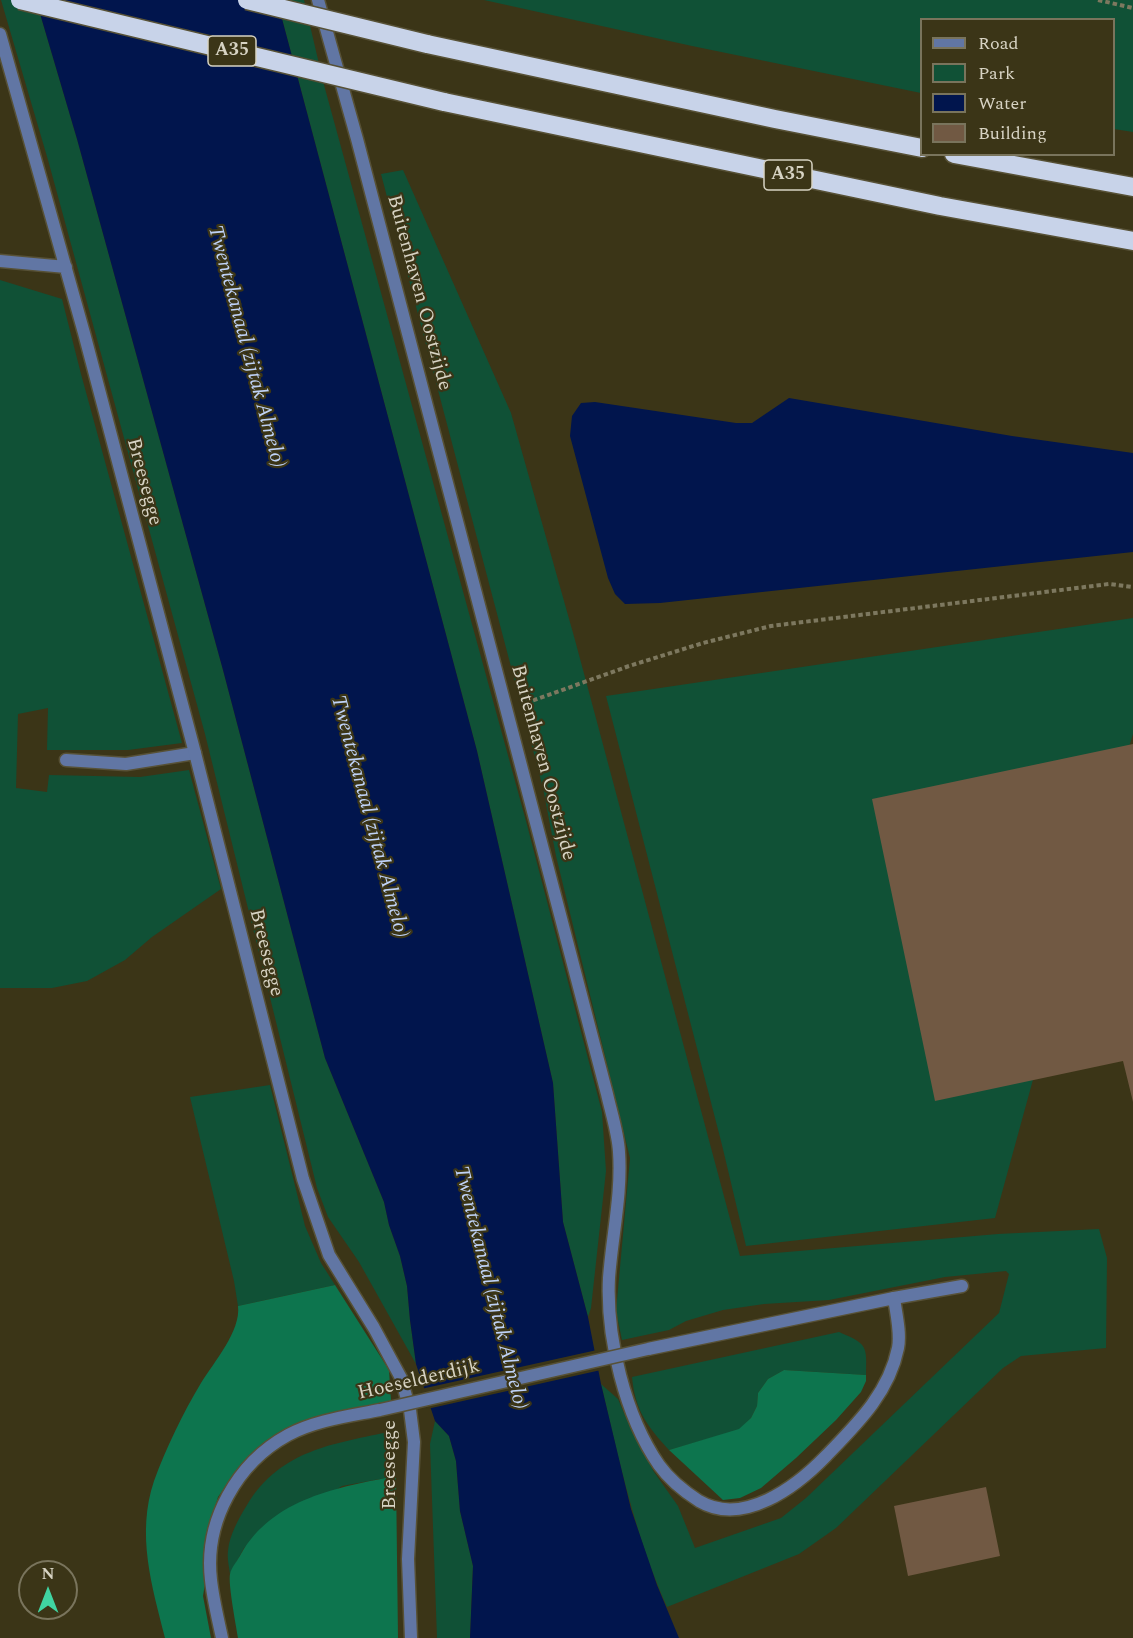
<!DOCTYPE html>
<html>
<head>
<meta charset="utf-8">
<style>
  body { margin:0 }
  #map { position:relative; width:1133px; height:1638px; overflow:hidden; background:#3b3517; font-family:Spectral,serif }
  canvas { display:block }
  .legend { position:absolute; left:920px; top:18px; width:195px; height:138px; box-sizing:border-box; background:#3b3517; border:2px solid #79745c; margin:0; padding:8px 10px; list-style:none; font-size:18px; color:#d7d3c3 }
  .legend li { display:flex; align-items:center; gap:12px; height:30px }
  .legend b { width:30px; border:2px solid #79745c }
  .north { position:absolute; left:18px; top:1560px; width:60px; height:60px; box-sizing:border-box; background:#3b3517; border:2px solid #79745c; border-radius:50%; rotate:0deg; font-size:16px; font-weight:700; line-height:24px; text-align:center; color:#d7d3c3 }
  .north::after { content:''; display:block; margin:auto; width:21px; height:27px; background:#40d4a2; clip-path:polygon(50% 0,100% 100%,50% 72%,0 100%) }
</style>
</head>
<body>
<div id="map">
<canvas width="1133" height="1638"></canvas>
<ul class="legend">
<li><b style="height:8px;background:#6176a4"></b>Road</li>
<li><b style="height:16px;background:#105136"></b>Park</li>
<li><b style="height:16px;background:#01154d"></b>Water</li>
<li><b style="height:16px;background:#715943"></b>Building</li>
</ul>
<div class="north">N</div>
</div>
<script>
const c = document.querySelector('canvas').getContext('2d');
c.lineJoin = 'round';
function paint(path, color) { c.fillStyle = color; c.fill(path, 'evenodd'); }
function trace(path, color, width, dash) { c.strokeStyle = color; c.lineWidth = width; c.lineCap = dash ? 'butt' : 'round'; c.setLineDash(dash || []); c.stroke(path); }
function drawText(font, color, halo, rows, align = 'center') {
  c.font = font + ' Spectral,serif'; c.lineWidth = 4.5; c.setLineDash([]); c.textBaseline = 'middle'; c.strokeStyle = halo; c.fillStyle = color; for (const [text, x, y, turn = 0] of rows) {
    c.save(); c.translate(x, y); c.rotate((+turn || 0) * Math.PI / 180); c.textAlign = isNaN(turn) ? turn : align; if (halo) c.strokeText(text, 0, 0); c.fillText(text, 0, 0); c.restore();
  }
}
const green = new Path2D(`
  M1,0H36L77,139L223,670L325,1058L384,1202L389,1225L400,1256L407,1286L410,1320L416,1364L359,1262L328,1217L317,1188L205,734L48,160Z
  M277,0H304L324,85L526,821L602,1112L606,1171L591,1308L588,1317L563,1222L553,1083L477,751Z
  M484,0H1133V132L1114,129V20H922L921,93L692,46Z
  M403,170L511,413L575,640L740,1256L998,1234L1099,1229L1107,1258L1106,1348L1021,1356L1003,1368L836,1528L799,1554L667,1607C635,1536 619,1459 601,1384L618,1399L633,1434L654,1472L678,1506L695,1548L781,1518L806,1498L999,1313L1009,1274L1006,1271L945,1277L829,1300L764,1304L723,1310L686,1321L669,1330L622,1340L616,1311L630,1158L556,856L543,788L381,174Z
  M0,280L62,299L81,374L182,743L128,750H47L48,708L18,714L16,788L47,792L49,775L140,777L189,770L221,889L152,937L125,960L87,981L52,988H0Z
  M1133,618V734L1087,883L995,1218L746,1246L722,1145L606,696Z
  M270,1085L305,1226L321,1263L335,1285L238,1306L234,1281L190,1097Z
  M839,1332C867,1344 867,1345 866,1375L784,1370L768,1379L758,1393L757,1406L751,1418L739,1430L669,1450C647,1426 635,1410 632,1377Z
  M435,1421L449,1436L456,1461L460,1511L473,1566L470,1638H437L430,1444Z
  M393,1431L396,1476L342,1486L244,1548L230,1574C229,1566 227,1558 228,1551C229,1536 239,1518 247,1505C281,1449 334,1444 393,1431Z`);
const forest = new Path2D(`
  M335,1285L389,1370L391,1401L309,1419L274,1439L237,1470L218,1497L208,1531V1565L203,1596L211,1638H165C152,1586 136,1535 154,1481C166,1448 183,1413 201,1383C214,1362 241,1331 238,1306Z
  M784,1370L866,1375V1381L861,1392L836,1420L796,1458L761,1488L740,1498L723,1500L669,1450L739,1429L751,1418L757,1406L758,1393L768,1379Z
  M396,1476L398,1638H238C236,1625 228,1584 230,1574C231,1568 238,1560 241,1554C273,1498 339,1487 396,1476Z`);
const water = new Path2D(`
  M36,0H277L477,751L553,1083L563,1222L588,1317L601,1384L631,1509L657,1585L679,1638H470L473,1566L460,1511L456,1461L449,1436L435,1421L416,1364L410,1320L407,1286L400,1256L389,1225L384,1202L325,1058L223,670L77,139Z
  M789,398L1012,436L1133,453V552L660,603L625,604L615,594L608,578L570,436L572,416L581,403L595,402L736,423H752Z`);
const pier = new Path2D(`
  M597,1350L601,1370L427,1409L421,1389Z`);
const building = new Path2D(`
  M1133,744V1102L1123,1061L935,1101L872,799Z
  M986,1487L1000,1556L908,1576L894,1506Z`);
const path = new Path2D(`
  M1098,0L1133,8
  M526,703L629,666L703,643L771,626L1109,584L1133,587`);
const lane = new Path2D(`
  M66,760L126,764L195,753
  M894,1298L962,1286`);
const street = new Path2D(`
  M318,0L357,139L607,1094C611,1112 618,1133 619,1152C622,1194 612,1236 609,1278C606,1337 625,1416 659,1465C669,1479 685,1492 699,1501C743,1527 796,1487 826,1456C857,1424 889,1393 898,1348C901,1333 896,1313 894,1298L648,1349
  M0,34L84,333L195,753L303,1179L329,1255L374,1328L401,1378L410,1410L414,1442L408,1559L411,1638
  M0,261L66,267
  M222,1638C218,1619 213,1599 211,1580C204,1521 237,1463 288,1435C316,1420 350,1416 380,1410`);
const highway = new Path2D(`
  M427,44L775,119L922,148
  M444,102L940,206L1133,241
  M954,154L1133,187`);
const streetBridge = new Path2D(`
  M380,1410L648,1349`);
const highwayBridge = new Path2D(`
  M20,0L444,102
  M247,0L427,44`);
const shields = [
  [232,51,48],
  [788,175,48]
];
const shieldNames = [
  ["A35",232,51],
  ["A35",788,175]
];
const streetNames = [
  ["Buitenhaven Oostzijde",418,293,75],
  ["Breesegge",143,482,75],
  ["Buitenhaven Oostzijde",542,763,75],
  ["Breesegge",265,953,76],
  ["Hoeselderdijk",419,1381,-13],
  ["Breesegge",391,1465,-90]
];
const waterNames = [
  ["Twentekanaal (zijtak Almelo)",245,347,75],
  ["Twentekanaal (zijtak Almelo)",368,817,75],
  ["Twentekanaal (zijtak Almelo)",489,1288,76]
];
paint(green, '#105136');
paint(forest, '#0d754e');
paint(water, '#01154d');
paint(pier, '#3b3517');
paint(building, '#715943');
trace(lane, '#575136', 15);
trace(street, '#575136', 15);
trace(highway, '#575136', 21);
trace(path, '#7d785f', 4, [4.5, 3]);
trace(lane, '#6176a4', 12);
trace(street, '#6176a4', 12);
trace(highway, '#c8d3e9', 18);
trace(streetBridge, '#575136', 15, []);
trace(highwayBridge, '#575136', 21, []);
trace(streetBridge, '#6176a4', 12);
trace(highwayBridge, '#c8d3e9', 18);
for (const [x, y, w] of shields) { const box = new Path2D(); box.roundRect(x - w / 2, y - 15, w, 30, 4.5); c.fillStyle = '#3b3517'; c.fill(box); trace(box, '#d7d3c3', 1.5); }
drawText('bold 18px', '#d7d3c3', null, shieldNames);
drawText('20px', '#d7d3c3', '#3b3517', streetNames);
drawText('italic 21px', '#bfd2f7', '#3b3517', waterNames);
</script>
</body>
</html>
